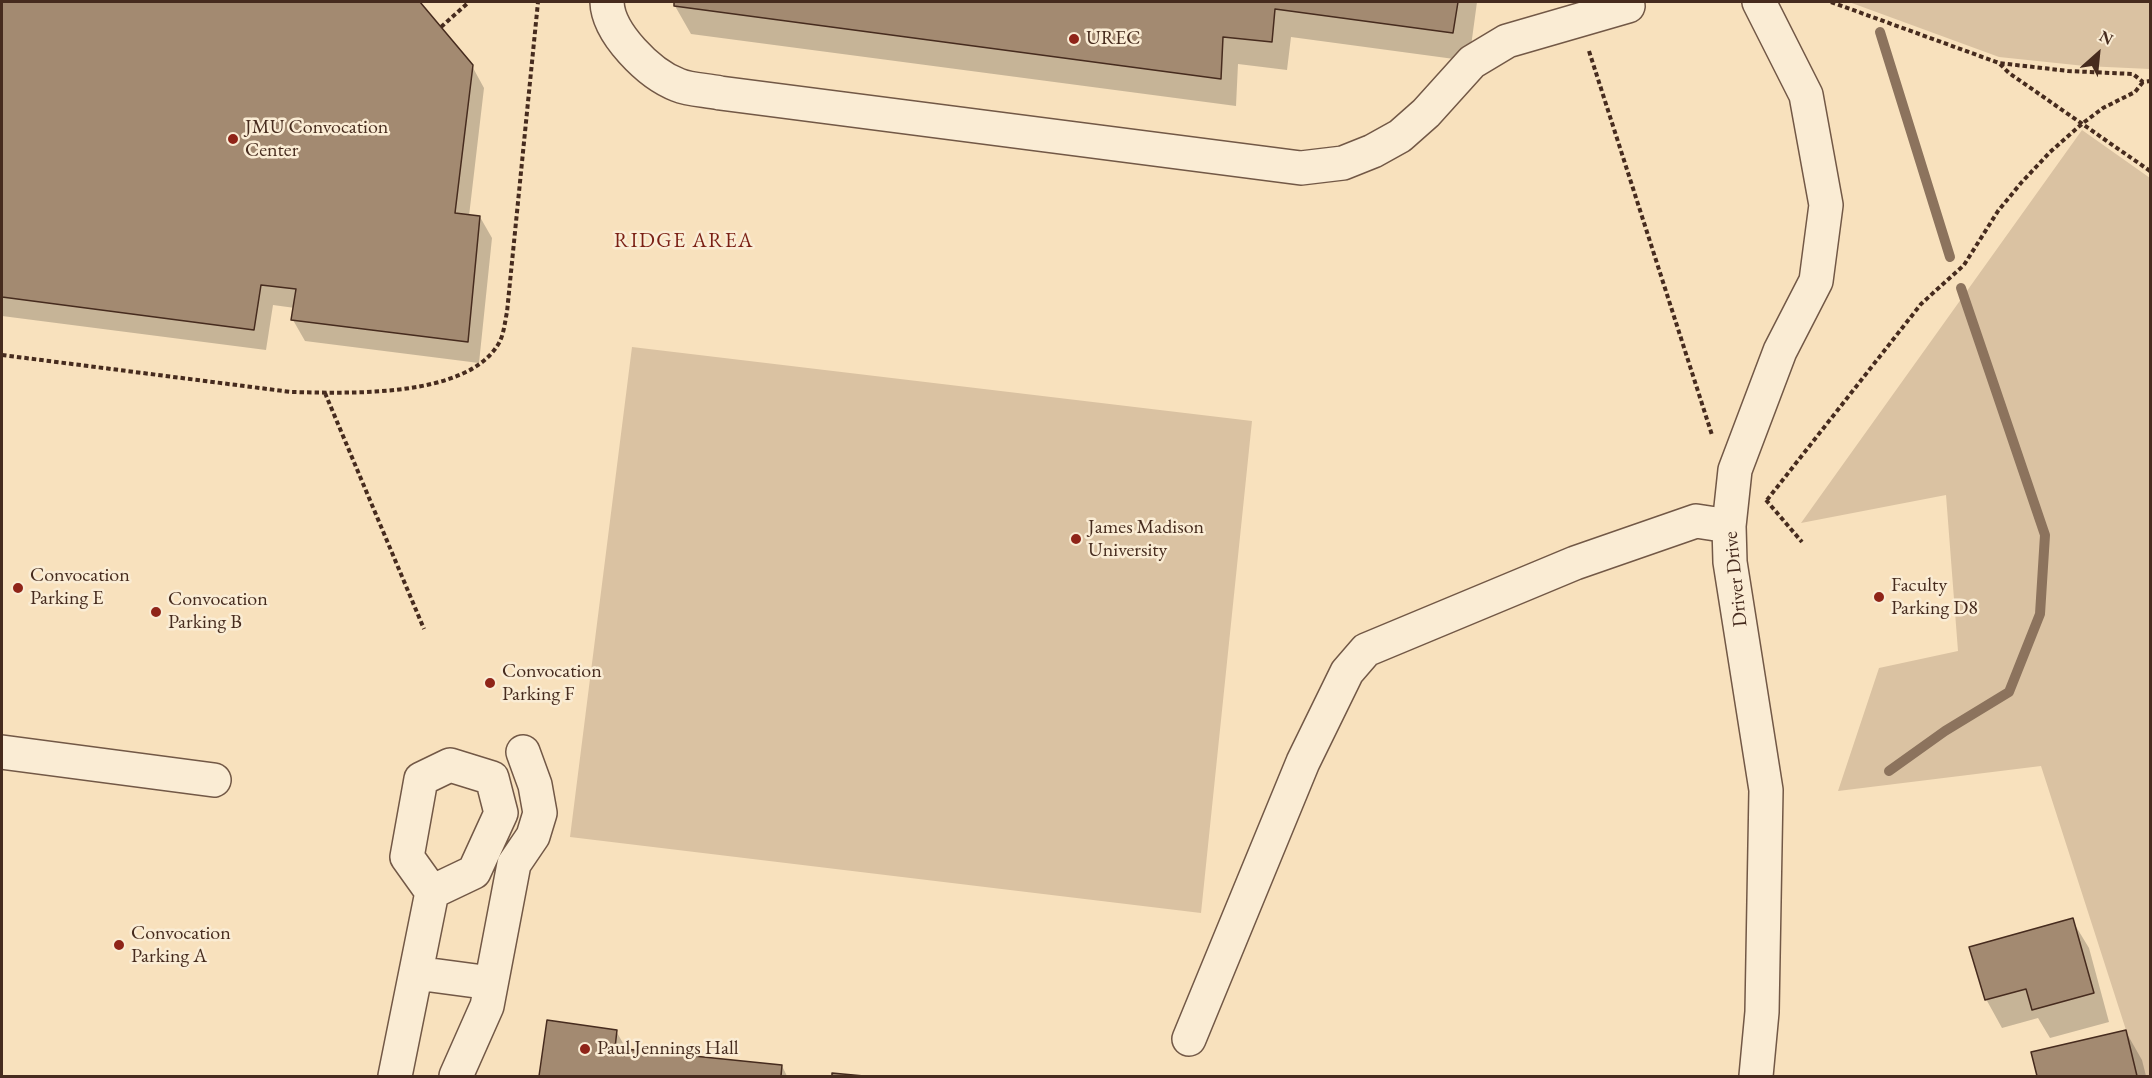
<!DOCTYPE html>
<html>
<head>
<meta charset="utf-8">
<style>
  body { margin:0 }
  #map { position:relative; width:2152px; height:1078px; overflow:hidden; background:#f8e1bd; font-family:"EB Garamond",serif }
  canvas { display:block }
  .frame { position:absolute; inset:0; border:3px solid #462b1e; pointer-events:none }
  .north { position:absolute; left:2068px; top:24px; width:60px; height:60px; -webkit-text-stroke:4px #faecd4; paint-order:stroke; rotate:27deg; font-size:16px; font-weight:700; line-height:24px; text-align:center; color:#462b1e }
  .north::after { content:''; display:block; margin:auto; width:21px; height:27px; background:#462b1e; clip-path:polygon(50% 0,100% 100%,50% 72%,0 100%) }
</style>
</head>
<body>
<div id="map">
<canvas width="2152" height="1078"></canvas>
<div class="frame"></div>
<div class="north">N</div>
</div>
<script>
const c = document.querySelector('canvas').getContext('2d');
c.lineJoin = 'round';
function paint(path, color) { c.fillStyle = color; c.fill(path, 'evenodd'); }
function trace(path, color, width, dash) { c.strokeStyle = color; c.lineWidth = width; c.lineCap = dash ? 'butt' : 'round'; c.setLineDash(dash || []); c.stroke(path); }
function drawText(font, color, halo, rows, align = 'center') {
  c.font = font + ' "EB Garamond",serif'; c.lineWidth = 5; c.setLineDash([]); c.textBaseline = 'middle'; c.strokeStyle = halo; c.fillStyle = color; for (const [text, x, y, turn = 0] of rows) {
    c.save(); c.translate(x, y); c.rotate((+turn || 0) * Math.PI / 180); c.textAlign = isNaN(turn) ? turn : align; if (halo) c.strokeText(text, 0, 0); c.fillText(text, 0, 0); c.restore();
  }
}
const green = new Path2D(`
  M1849,2H2150V69L2085,66L1999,57Z
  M2082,130L2150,178V1076H2137L2126,1030L2041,766L1838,791L1879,668L1958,651L1946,495L1801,523Z
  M632,347L1252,421L1201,913L570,837Z`);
const shadow = new Path2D(`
  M2,2H419L472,66L484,88L469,216L480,217L492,238L479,363L305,341L293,320L295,308L273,305L266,350L2,316Z
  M676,2H1477L1469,61L1291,37L1287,70L1238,64L1236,106L691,34L675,6Z
  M2072,920L2089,948L2109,1022L2050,1038L2038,1018L2002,1028L1986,999Z
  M548,1022L616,1031L627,1050L782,1066L787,1076H540Z
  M2126,1032L2142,1060L2146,1076H2038L2033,1053Z`);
const stream = new Path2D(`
  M1880,32L1950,257
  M1889,771L1945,731L2009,692L2040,614L2045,535L1961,288`);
const building = new Path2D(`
  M2,2H420L473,65L455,213L480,216L468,342L291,320L296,289L261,285L254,330L2,297Z
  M674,2H1458L1453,33L1275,9L1272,42L1223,37L1221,79L674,6Z
  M2073,918L2094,993L2032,1010L2026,989L1985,1000L1969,947Z
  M547,1020L617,1030L615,1048L782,1065L781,1076H539Z
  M2126,1030L2137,1076H2037L2031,1052Z
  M832,1073L864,1076H832Z`);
const path = new Path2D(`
  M1831,2L1999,63L2068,71L2133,74L2143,82L2150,81
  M441,27L469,2
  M1589,51L1712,435
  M2000,64L2009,73L2150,171
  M2,355L291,392C347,393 467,399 499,343C504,334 505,321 507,312L538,2
  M325,393L424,629
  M1766,500L1802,542
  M1767,500L1921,304L1964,265L1998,211L2021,183L2050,152L2083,123L2103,108L2135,92L2143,82`);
const minor = new Path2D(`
  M607,2C608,33 649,74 678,85C690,90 706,90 720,93L1301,168L1343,163L1373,151L1400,136L1426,113L1472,62L1507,41L1628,6
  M2,752L214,780
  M416,973L491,983
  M1189,1039L1303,762L1347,672L1366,650L1575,563L1696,521L1729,526
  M395,1076L432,892L407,857L421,779L450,765L492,778L501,813L474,872L432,892
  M456,1076L487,1006L514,864L533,836L540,813L535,785L523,752
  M1756,1076L1762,1012L1766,790L1730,562L1729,526L1735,470L1780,351L1816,281L1826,205L1806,95L1759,2`);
const markers = [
  [1074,39,6,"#8f2418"],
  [233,139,6,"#8f2418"],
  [1076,539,6,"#8f2418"],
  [18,588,6,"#8f2418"],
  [1879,597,6,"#8f2418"],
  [156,612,6,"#8f2418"],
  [490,683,6,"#8f2418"],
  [119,945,6,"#8f2418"],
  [585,1049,6,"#8f2418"]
];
const poiNames = [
  ["UREC",1086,39],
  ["JMU Convocation",245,128],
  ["Center",245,151],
  ["James Madison",1088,528],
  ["University",1088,551],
  ["Convocation",30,576],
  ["Parking E",30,599],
  ["Faculty",1891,586],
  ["Parking D8",1891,609],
  ["Convocation",168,600],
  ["Parking B",168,623],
  ["Convocation",502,672],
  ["Parking F",502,695],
  ["Convocation",131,934],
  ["Parking A",131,957],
  ["Paul Jennings Hall",597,1049]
];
const streetNames = [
  ["Driver Drive",1736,579,-96]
];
const neighbourhoodNames = [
  ["RIDGE AREA",684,241]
];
paint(green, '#dac2a2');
paint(shadow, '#0003');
trace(stream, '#8c735d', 10);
paint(building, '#a38a71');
trace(building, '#462b1e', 1.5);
trace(minor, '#725846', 36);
trace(path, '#462b1e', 4, [4.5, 3]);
trace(minor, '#faecd4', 33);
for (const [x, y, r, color] of markers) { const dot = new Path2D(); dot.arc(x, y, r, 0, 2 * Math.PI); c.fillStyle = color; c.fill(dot); trace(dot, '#faecd4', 2); }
drawText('20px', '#462b1e', '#faecd4', poiNames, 'left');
drawText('20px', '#462b1e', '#faecd4', streetNames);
c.letterSpacing = '1.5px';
drawText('21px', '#7a1f14', '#faecd4', neighbourhoodNames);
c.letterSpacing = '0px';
</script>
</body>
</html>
